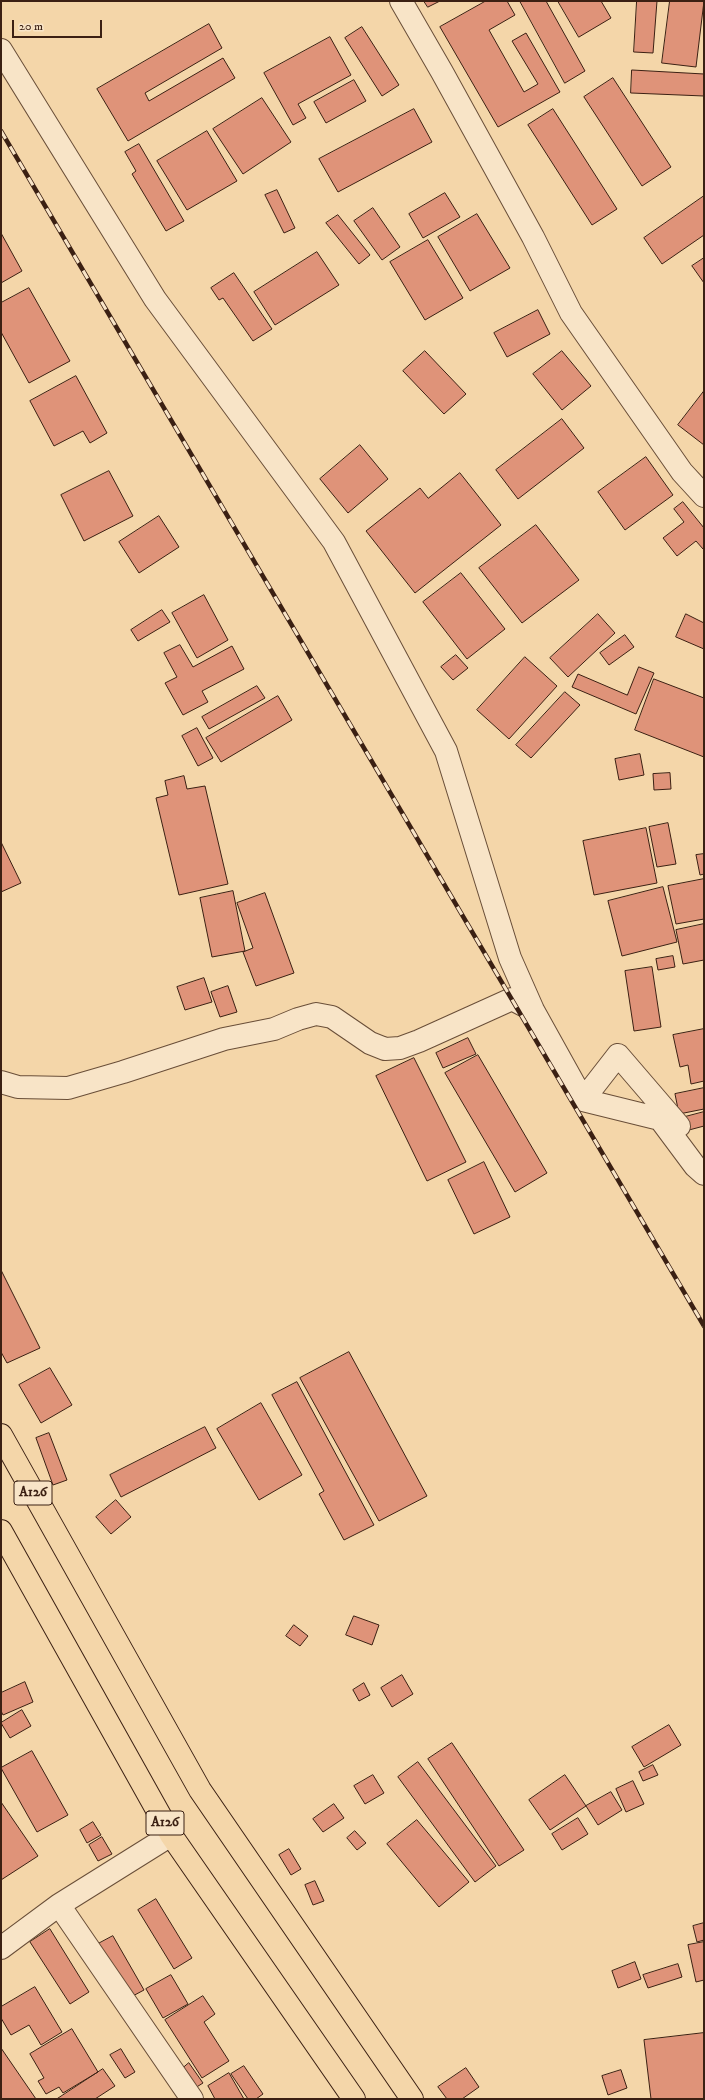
<!DOCTYPE html>
<html>
<head>
<meta charset="utf-8">
<style>
  body { margin:0 }
  #map { position:relative; width:705px; height:2100px; overflow:hidden; background:#f4d6a9; font-family:"IM FELL DW Pica",serif }
  canvas { display:block }
  .frame { position:absolute; inset:0; border:2px solid #3b2013; pointer-events:none }
  .scale { position:absolute; left:12px; top:20px; width:90px; height:18px; box-sizing:border-box; border:2px solid #3b2013; border-top:0; padding-left:5px; font-size:12px; line-height:14px; white-space:nowrap; color:#3b2013; -webkit-text-stroke:3px #f8e4c7; paint-order:stroke }
</style>
</head>
<body>
<div id="map">
<canvas width="705" height="2100"></canvas>
<div class="frame"></div>
<div class="scale">20 m</div>
</div>
<script>
const c = document.querySelector('canvas').getContext('2d');
c.lineJoin = 'round';
function paint(path, color) { c.fillStyle = color; c.fill(path, 'evenodd'); }
function trace(path, color, width, dash) { c.strokeStyle = color; c.lineWidth = width; c.lineCap = dash ? 'butt' : 'round'; c.setLineDash(dash || []); c.stroke(path); }
function drawText(font, color, halo, rows, align = 'center') {
  c.font = font + ' "IM FELL DW Pica",serif'; c.lineWidth = 3; c.setLineDash([]); c.textBaseline = 'middle'; c.strokeStyle = halo; c.fillStyle = color; for (const [text, x, y, turn = 0] of rows) {
    c.save(); c.translate(x, y); c.rotate((+turn || 0) * Math.PI / 180); c.textAlign = isNaN(turn) ? turn : align; if (halo) c.strokeText(text, 0, 0); c.fillText(text, 0, 0); c.restore();
  }
}
const building = new Path2D(`
  M424,1H440L428,7Z
  M486,1H507L515,15L489,30L524,92L538,84L512,41L526,33L560,92L498,127L440,27Z
  M520,1H546L585,71L565,83Z
  M558,1H601L611,18L579,37Z
  M637,1H657L653,53L634,52Z
  M670,1H704L696,67L662,63Z
  M209,24L222,48L145,93L149,101L223,58L235,78L128,141L97,89Z
  M362,27L399,85L382,96L345,38Z
  M330,37L351,75L298,104L306,118L293,125L264,73Z
  M632,70L704,74V96L631,93Z
  M613,78L671,167L642,186L584,97Z
  M354,80L366,101L326,123L314,102Z
  M262,98L291,142L243,174L213,129Z
  M414,109L432,142L338,192L319,159Z
  M553,109L617,209L592,225L528,125Z
  M207,131L237,181L187,210L157,161Z
  M139,144L184,221L166,231L132,174L136,171L125,152Z
  M277,190L295,228L284,233L265,195Z
  M445,193L460,217L423,238L409,214Z
  M704,196V235L662,264L644,238Z
  M373,208L400,247L382,260L354,221Z
  M477,214L510,268L470,291L438,237Z
  M338,215L370,255L359,264L326,223Z
  M1,233L22,271L1,283Z
  M428,240L463,298L425,320L390,262Z
  M317,252L339,285L275,325L254,292Z
  M704,258V283L692,266Z
  M234,273L272,329L253,341L223,298L219,300L211,288Z
  M29,288L70,361L29,383L1,332V303Z
  M538,310L550,334L507,357L494,333Z
  M425,351L466,394L444,414L403,371Z
  M562,351L591,386L562,410L533,374Z
  M76,376L107,433L90,443L83,431L54,446L30,401Z
  M704,391V445L678,425Z
  M562,419L584,448L518,499L496,470Z
  M360,445L388,479L348,513L320,479Z
  M646,457L673,495L625,530L598,492Z
  M109,471L133,516L84,541L61,495Z
  M460,473L501,525L415,593L366,531L420,488L428,498Z
  M683,502L704,528V548L703,549L696,541L677,556L663,538L684,522L674,509Z
  M159,516L179,547L139,573L119,542Z
  M536,525L579,580L522,623L479,568Z
  M461,573L505,629L467,659L423,602Z
  M204,595L228,640L197,658L172,613Z
  M162,610L170,622L138,641L131,630Z
  M598,614L615,633L568,677L550,658Z
  M686,614L704,623V649L676,637Z
  M625,635L634,647L609,665L600,653Z
  M180,645L193,667L232,646L244,669L202,691L208,702L183,715L165,683L177,677L164,653Z
  M456,655L468,668L453,680L441,667Z
  M525,657L557,686L509,739L477,710Z
  M639,667L654,673L636,714L572,687L578,674L627,695Z
  M654,679L704,698V757L635,730Z
  M257,686L265,698L209,729L202,717Z
  M565,692L580,705L531,758L516,745Z
  M278,696L292,720L221,762L206,738Z
  M197,728L213,758L198,766L182,736Z
  M640,754L644,775L619,780L615,759Z
  M670,773L671,789L654,790L653,774Z
  M184,776L187,789L205,786L228,884L179,895L156,798L168,795L165,781Z
  M668,823L676,864L657,867L649,827Z
  M646,828L657,883L594,895L583,841Z
  M1,842L21,883L1,892Z
  M704,854V874L700,875L696,855Z
  M704,879V919L676,924L668,886Z
  M663,887L677,942L622,956L608,901Z
  M233,891L245,951L212,957L200,898Z
  M265,893L294,973L256,986L243,952L253,948L237,903Z
  M704,924V960L683,964L676,930Z
  M673,956L675,967L658,970L656,959Z
  M652,967L661,1027L634,1031L625,971Z
  M204,978L212,1002L185,1010L177,987Z
  M228,986L237,1012L220,1017L211,992Z
  M704,1029V1081L691,1084L688,1065L680,1067L673,1035Z
  M468,1038L476,1054L443,1068L436,1053Z
  M478,1055L547,1173L515,1192L445,1073Z
  M414,1058L466,1162L427,1181L376,1076Z
  M704,1088V1109L679,1114L675,1094Z
  M704,1112V1126L689,1130L685,1117Z
  M484,1162L510,1217L474,1234L448,1180Z
  M1,1270L40,1348L7,1363L1,1352Z
  M349,1352L427,1496L379,1521L300,1378Z
  M50,1368L72,1405L41,1423L19,1385Z
  M297,1382L374,1525L344,1540L319,1494L324,1491L272,1395Z
  M261,1403L302,1475L259,1500L217,1429Z
  M205,1427L216,1448L121,1497L110,1475Z
  M49,1433L67,1480L53,1485L36,1438Z
  M116,1500L131,1517L111,1534L96,1517Z
  M354,1616L379,1625L372,1645L346,1635Z
  M294,1625L308,1636L300,1646L286,1636Z
  M402,1675L413,1694L392,1707L381,1688Z
  M25,1682L33,1702L3,1715L1,1711V1693Z
  M364,1683L370,1695L359,1701L353,1690Z
  M22,1710L31,1726L10,1738L1,1723Z
  M669,1725L681,1745L644,1767L632,1747Z
  M452,1743L524,1850L499,1866L428,1759Z
  M32,1751L68,1815L37,1832L1,1768Z
  M418,1762L496,1866L475,1882L398,1777Z
  M653,1765L658,1775L643,1781L639,1772Z
  M373,1775L384,1793L365,1804L354,1786Z
  M565,1775L586,1806L550,1830L529,1800Z
  M633,1781L644,1804L626,1812L616,1789Z
  M611,1792L622,1810L598,1825L586,1806Z
  M1,1802L38,1856L1,1880Z
  M334,1804L344,1818L323,1832L313,1819Z
  M578,1818L588,1834L562,1850L552,1834Z
  M417,1820L469,1882L439,1907L387,1844Z
  M93,1822L101,1835L87,1843L80,1830Z
  M355,1831L366,1843L357,1850L347,1838Z
  M102,1837L112,1854L98,1861L89,1845Z
  M289,1849L301,1869L291,1875L279,1855Z
  M315,1881L324,1901L313,1905L305,1885Z
  M156,1899L192,1958L174,1969L138,1910Z
  M704,1923V1940L697,1942L693,1926Z
  M50,1929L89,1992L70,2004L30,1942Z
  M113,1936L144,1990L129,1998L98,1944Z
  M704,1942V1980L696,1982L688,1945Z
  M635,1962L641,1979L618,1988L612,1971Z
  M678,1964L682,1977L648,1988L643,1975Z
  M171,1975L188,2004L163,2018L146,1989Z
  M35,1987L62,2032L41,2045L29,2025L11,2035L1,2018V2007Z
  M203,1996L215,2014L204,2022L229,2061L202,2078L165,2020Z
  M72,2029L98,2072L63,2093L59,2087L46,2094L38,2081L44,2078L30,2054Z
  M704,2033V2099H651L644,2040Z
  M1,2048L36,2099H1Z
  M121,2049L135,2072L125,2078L110,2055Z
  M189,2063L203,2083L195,2088L182,2069Z
  M244,2066L263,2094L256,2099H248L231,2074Z
  M466,2068L479,2087L462,2099H447L438,2087Z
  M103,2069L115,2086L95,2099H57Z
  M621,2070L627,2088L608,2095L602,2076Z
  M229,2073L244,2099H215L208,2086Z`);
const street = new Path2D(`
  M401,1L442,72L533,237L571,313L682,472L704,496
  M1,50L155,299L334,542L446,751L510,958L533,1010L583,1100L660,1119L695,1166L704,1174
  M1,1082L18,1087L68,1088L123,1072L224,1039L274,1029L298,1019L316,1014L332,1017L370,1043L385,1049L400,1048L419,1041L512,999L533,1010
  M583,1100L618,1055L679,1126
  M59,1905L192,2099
  M1,1948L59,1905L171,1835`);
const highway = new Path2D(`
  M1,1435L200,1790L412,2099
  M1,1531L171,1835L354,2099`);
const rail = new Path2D(`
  M1,131L704,1326`);
const shields = [
  [33,1493,38],
  [165,1823,38]
];
const shieldNames = [
  ["A126",33,1493],
  ["A126",165,1823]
];
paint(building, '#df9379');
trace(building, '#3b2013', 1);
trace(street, '#694e38', 24);
trace(highway, '#3b2013', 24);
trace(street, '#f8e4c7', 22);
trace(highway, '#f4d6a9', 22);
trace(rail, '#3b2013', 4.5);
trace(rail, '#f8e4c7', 3, [9]);
for (const [x, y, w] of shields) { const box = new Path2D(); box.roundRect(x - w / 2, y - 12, w, 24, 3); c.fillStyle = '#f8e4c7'; c.fill(box); trace(box, '#3b2013', 1); }
drawText('bold 14px', '#3b2013', null, shieldNames);
</script>
</body>
</html>
